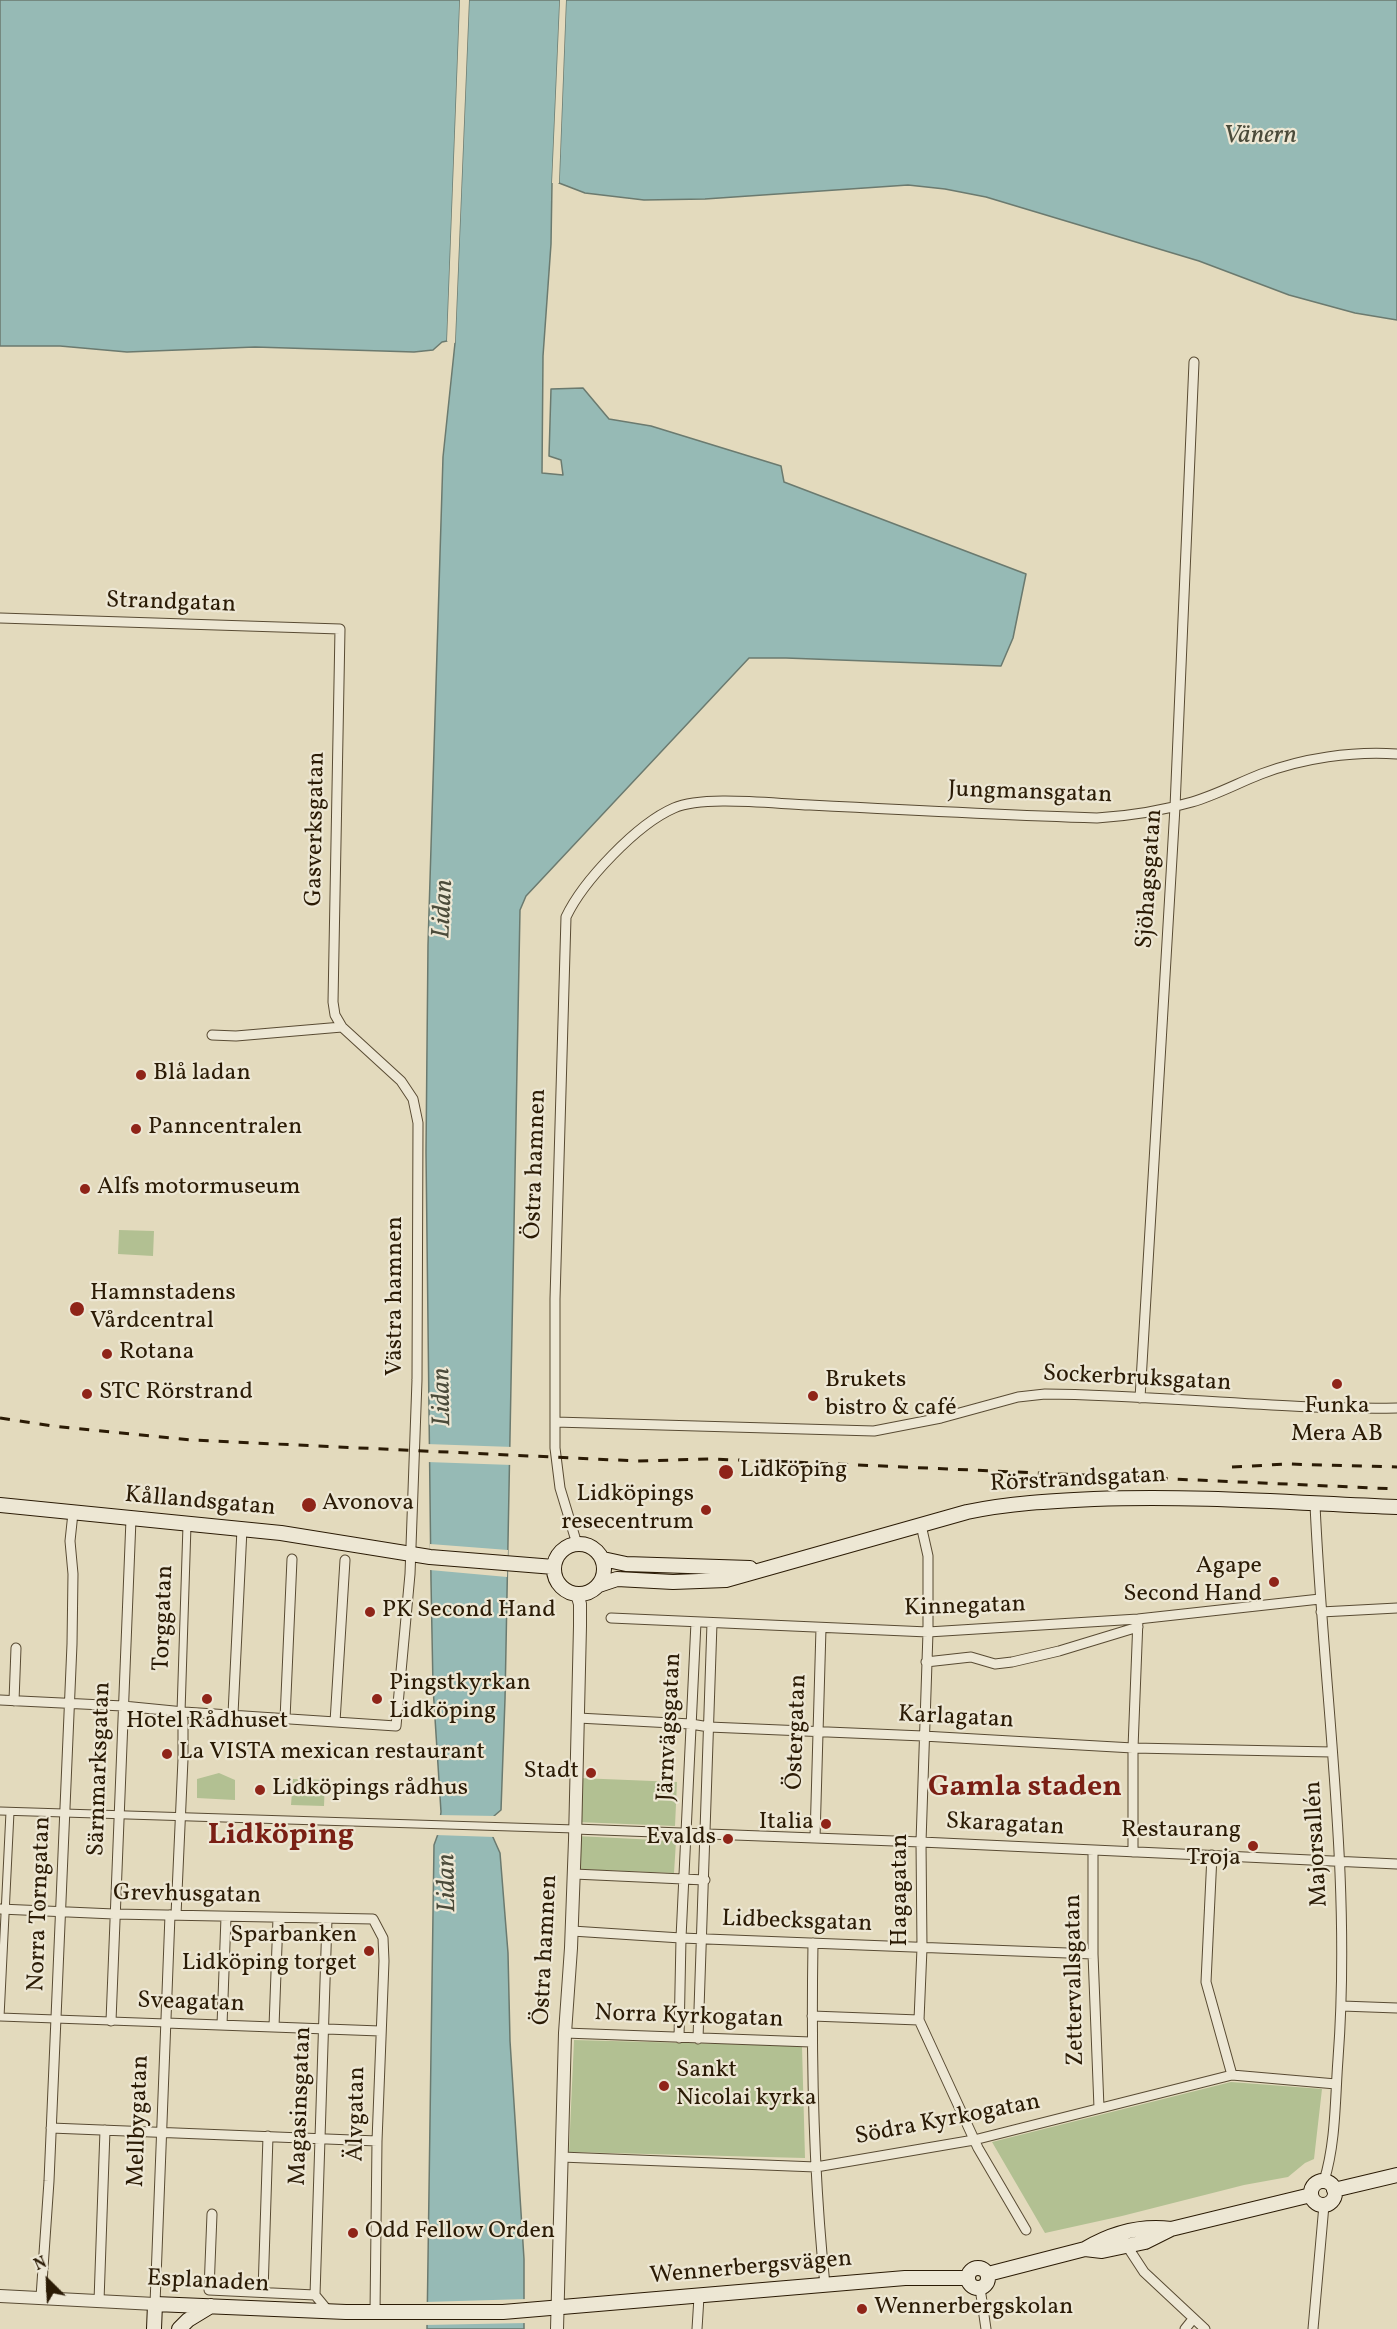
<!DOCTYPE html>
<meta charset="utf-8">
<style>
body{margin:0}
#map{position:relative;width:1397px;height:2329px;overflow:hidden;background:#e3dabd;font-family:Vollkorn,serif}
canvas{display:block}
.north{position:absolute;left:18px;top:2251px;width:60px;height:60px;-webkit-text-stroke:4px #ede7d4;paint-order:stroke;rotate:336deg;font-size:16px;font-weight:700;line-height:24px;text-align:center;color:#2b1b05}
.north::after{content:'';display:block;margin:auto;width:21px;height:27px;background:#2b1b05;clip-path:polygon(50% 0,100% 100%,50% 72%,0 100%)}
</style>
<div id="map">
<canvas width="1397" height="2329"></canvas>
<div class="north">N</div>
</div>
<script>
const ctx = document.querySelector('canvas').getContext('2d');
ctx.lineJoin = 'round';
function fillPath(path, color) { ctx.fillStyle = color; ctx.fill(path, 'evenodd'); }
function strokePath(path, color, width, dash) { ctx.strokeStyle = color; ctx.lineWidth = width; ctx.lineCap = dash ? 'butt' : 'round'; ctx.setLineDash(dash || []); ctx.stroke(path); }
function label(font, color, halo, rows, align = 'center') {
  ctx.font = font + ' Vollkorn,serif'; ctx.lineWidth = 4.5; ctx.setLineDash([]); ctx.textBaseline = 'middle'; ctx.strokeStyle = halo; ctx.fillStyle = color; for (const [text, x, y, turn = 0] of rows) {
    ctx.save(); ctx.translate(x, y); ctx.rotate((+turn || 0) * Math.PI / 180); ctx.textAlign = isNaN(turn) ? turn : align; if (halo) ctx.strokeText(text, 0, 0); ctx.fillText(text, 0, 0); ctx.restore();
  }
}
fillPath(new Path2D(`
 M119,1230L154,1231L153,1256L118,1254Z
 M219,1773L235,1780V1800L197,1798V1779Z
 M579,1778L677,1782L675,1826L577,1822Z
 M293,1779L325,1780L324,1806L291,1805Z
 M577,1836L676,1841L674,1873L575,1869Z
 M574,2040L802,2046L805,2158L569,2152Z
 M1231,2082L1322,2089L1314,2159L1305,2163L1288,2177L1244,2185L1122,2216L1045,2233L992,2142Z`), '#b2c092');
const water = new Path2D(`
 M0,0H460L447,341L442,342L433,350L414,352L255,347L127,352L60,346H0Z
 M469,0H560L552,183L551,244L543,356L542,473L563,475L561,460L549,456L551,389L583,388L609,419L651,426L781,466L784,482L1026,574L1013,638L1001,666L786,658H749L526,896L520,910L505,1699L501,1810L494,1816L492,1835L500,1853L508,1953L510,2041L524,2259V2329H427L434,1845L438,1834L441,1812L433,1687L431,1581L426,1152L428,945L443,457L455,343Z
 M566,0H1397V320L1355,313L1289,295L1199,261L986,197L945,189L908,185L705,199L644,200L585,193L559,183Z`);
fillPath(water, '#96bab5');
strokePath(water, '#6b7a6f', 1.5);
fillPath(new Path2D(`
 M460,0H463L450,342L447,341Z
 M466,0H469L455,343L452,342Z
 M560,0H566L559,183H556L558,128L555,183H552Z
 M426,1444L513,1447L512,1465L427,1462Z
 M430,1544L508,1550L507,1577L430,1570Z
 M438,1815L496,1816L495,1837L435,1835Z
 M527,2299V2323L424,2325L425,2302Z`), '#e3dabd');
const pedestrian = new Path2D(`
 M181,1712L187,1525
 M0,1811L575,1829
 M0,2017L10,1812
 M0,2017L166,2023`);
const minor = new Path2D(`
 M0,618L340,629L333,1002L335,1015L342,1027
 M1140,1398L1175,807L1194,362
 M555,1422L874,1431L941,1418L1018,1397L1045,1394C1163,1395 1279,1410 1397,1408
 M1315,1504C1323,1689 1352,1874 1338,2059C1335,2099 1336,2142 1324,2181
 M921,1525L928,1556V1632L921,1842L922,1948L919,2020L978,2148L1026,2230
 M577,1544L560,1488L555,1448V1299L566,917C583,881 637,824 674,808C704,795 775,804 810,805C905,810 1001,815 1097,818C1129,816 1161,811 1192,802C1216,795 1238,783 1261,774C1303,758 1352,751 1397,754
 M1321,1612L1397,1608
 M611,1618L928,1632L1138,1619L1320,1599
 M926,1662L971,1657L995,1664L1012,1662L1059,1651L1138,1627
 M0,1700L123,1706L184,1712L396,1726L410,1574L417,1380L418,1123L413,1099L401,1081L342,1027L236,1036L212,1035
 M14,1701L16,1648
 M233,1714L242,1529
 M578,1718L691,1724L709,1727L923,1736L1133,1748L1332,1752
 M285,1719L292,1559
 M335,1722L345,1560
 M575,1829L921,1842L1397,1864
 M815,1838L821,1628
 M1093,1850V1954L1099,2108
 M1133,1852V1748L1138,1619
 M1212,1855L1206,1982L1232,2075
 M574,1874L705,1880
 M0,1909L114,1914L373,1919L383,1938L384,1961L377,2141L375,2313
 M176,1915L183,1759V1721L181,1712
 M572,1931L681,1938L1093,1954
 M813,1943C811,2057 813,2171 825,2285
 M1342,2006L1397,2008
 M812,2016L919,2020
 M111,2021L131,1519
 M166,2023L380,2031
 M222,2025L226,1917
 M274,2027L278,1918
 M565,2033L811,2042
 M679,2038L681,1938L696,1622
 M698,2039L712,1623
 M51,2128L377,2141
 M561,2157L816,2167L974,2140L1232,2075L1336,2084
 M212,2214L209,2290L315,2295L329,2312
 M1127,2246L1144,2272L1205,2329
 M980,2288L986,2329
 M263,2292L268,2136
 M315,2295L327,1919
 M41,2297L49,2181L72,1644L73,1574L70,1541L73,1513
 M99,2301L105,2130
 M155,2304L170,1915
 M697,2329L699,2297
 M1185,2329L1193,2319
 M1313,2329L1324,2205`);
const tertiary = new Path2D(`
 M0,2296L155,2304
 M557,2329L565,2033L571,1948L575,1840L580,1626V1604L577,1594`);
const secondary = new Path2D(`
 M0,1505L281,1533L430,1557L554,1567
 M554 1569a25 25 0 1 1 50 0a25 25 0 1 1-50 0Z
 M603,1559L626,1564L750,1568
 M599,1585L617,1579L673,1582L726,1580L967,1512C1010,1503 1051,1501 1094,1499C1195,1495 1296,1503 1397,1507
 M1311 2193a12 12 0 1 1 24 0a12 12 0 1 1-24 0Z
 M1334,2190L1397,2175
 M1085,2249L1102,2251L1145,2242L1171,2229L1311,2195
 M968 2278a10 10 0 1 1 20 0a10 10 0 1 1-20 0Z
 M988,2274L1085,2249C1112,2233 1139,2225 1171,2229
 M154,2329L155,2304L346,2312H503L905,2278H968
 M179,2329L188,2320L211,2306`);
strokePath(pedestrian, '#594b33', 9);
strokePath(minor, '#594b33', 11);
strokePath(tertiary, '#594b33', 14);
strokePath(secondary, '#2b1b05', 16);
strokePath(pedestrian, '#ede7d4', 7);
strokePath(minor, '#ede7d4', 9);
strokePath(tertiary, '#ede7d4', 12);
strokePath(secondary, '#ede7d4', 14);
strokePath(new Path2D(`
 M0,1418L52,1426L191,1440L637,1461L709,1459L769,1461L1397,1489
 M1232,1467L1288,1464L1397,1467`), '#2b1b05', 3, [10, 10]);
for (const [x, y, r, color] of [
 [141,1075,6,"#8f2418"],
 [136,1129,6,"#8f2418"],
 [85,1189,6,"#8f2418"],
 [77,1309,8,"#8f2418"],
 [107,1354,6,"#8f2418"],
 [1337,1384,6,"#8f2418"],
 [87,1394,6,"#8f2418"],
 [813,1396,6,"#8f2418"],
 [726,1472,8,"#8f2418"],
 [309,1505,8,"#8f2418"],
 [706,1510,6,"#8f2418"],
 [1274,1582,6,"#8f2418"],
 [370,1612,6,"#8f2418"],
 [207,1699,6,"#8f2418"],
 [377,1699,6,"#8f2418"],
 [167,1754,6,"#8f2418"],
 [591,1773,6,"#8f2418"],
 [260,1790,6,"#8f2418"],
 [826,1824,6,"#8f2418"],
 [728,1839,6,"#8f2418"],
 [1253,1846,6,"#8f2418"],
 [369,1951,6,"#8f2418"],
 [664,2086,6,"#8f2418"],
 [353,2233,6,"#8f2418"],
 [862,2309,6,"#8f2418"]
]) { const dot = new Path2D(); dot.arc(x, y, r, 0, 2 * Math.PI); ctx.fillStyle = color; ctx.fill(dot); strokePath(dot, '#ede7d4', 2); }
label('24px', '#2b1b05', '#ede7d4', [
 ["Strandgatan",171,604,2],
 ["Jungmansgatan",1030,794,2],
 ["Gasverksgatan",317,829,-89],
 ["Sjöhagsgatan",1151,879,-86],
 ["Östra hamnen",537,1164,-88],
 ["Västra hamnen",397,1296,-90],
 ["Sockerbruksgatan",1137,1380,3],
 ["Rörstrandsgatan",1078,1481,-3],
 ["Kållandsgatan",200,1503,5],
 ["Kinnegatan",965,1608,-2],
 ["Torggatan",165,1618,-88],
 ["Karlagatan",956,1719,3],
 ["Järnvägsgatan",671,1727,-87],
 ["Östergatan",798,1732,-88],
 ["Särnmarksgatan",101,1769,-88],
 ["Skaragatan",1005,1826,3],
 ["Majorsallén",1318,1844,-93],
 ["Hagagatan",902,1890,-90],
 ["Grevhusgatan",187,1896,1],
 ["Norra Torngatan",41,1904,-88],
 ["Lidbecksgatan",797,1923,2],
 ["Östra hamnen",547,1950,-87],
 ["Zettervallsgatan",1076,1980,-91],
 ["Sveagatan",191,2004,2],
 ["Norra Kyrkogatan",689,2018,2],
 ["Magasinsgatan",302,2106,-88],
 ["Älvgatan",358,2114,-89],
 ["Mellbygatan",140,2121,-88],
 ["Södra Kyrkogatan",948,2121,-11],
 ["Wennerbergsvägen",751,2269,-5],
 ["Esplanaden",208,2283,3]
]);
label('24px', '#2b1b05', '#ede7d4', [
 ["Blå ladan",153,1075],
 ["Panncentralen",148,1129],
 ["Alfs motormuseum",97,1189],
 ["Hamnstadens",90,1295],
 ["Vårdcentral",90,1323],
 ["Rotana",119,1354],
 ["Brukets",825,1382],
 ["bistro & café",825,1410],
 ["STC Rörstrand",99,1394],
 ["Funka",1337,1408,"center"],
 ["Mera AB",1337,1436,"center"],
 ["Lidköping",740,1472],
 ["Lidköpings",694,1496,"right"],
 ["resecentrum",694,1524,"right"],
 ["Avonova",322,1505],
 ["Agape",1262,1568,"right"],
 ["Second Hand",1262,1596,"right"],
 ["PK Second Hand",382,1612],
 ["Pingstkyrkan",389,1685],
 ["Lidköping",389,1713],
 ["Hotel Rådhuset",207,1723,"center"],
 ["La VISTA mexican restaurant",179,1754],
 ["Stadt",579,1773,"right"],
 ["Lidköpings rådhus",272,1790],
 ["Italia",814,1824,"right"],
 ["Restaurang",1241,1832,"right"],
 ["Troja",1241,1860,"right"],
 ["Evalds",716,1839,"right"],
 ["Sparbanken",357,1937,"right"],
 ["Lidköping torget",357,1965,"right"],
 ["Sankt",676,2072],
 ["Nicolai kyrka",676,2100],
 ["Odd Fellow Orden",365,2233],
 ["Wennerbergskolan",874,2309]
], 'left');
label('italic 26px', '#4b4b3a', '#ede7d4', [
 ["Vänern",1260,137],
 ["Lidan",445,909,-87],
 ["Lidan",444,1397,-91],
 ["Lidan",449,1883,-91]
]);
label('bold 30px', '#7a1f14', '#ede7d4', [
 ["Gamla staden",1025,1789],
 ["Lidköping",281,1837]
]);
</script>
